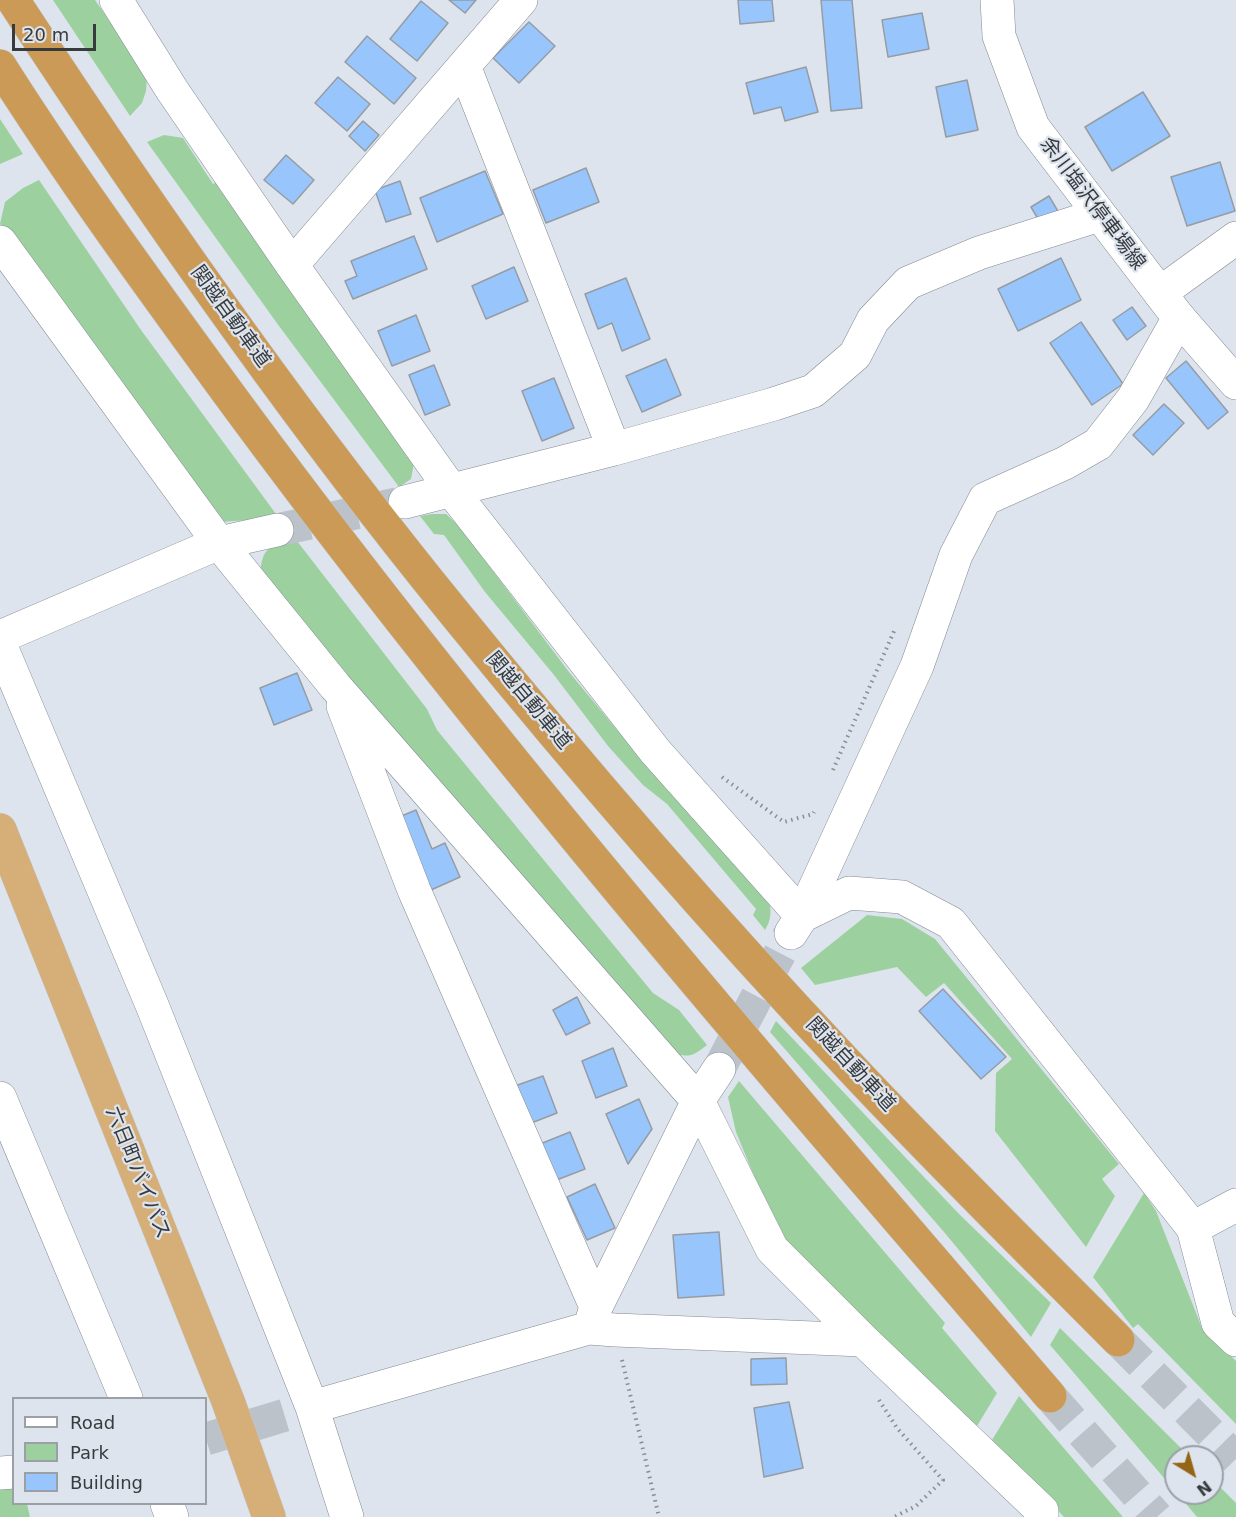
<!DOCTYPE html>
<meta charset="utf-8">
<style>
body{margin:0}
#map{position:relative;width:1236px;height:1517px;overflow:hidden;background:#dde4ed;font-family:"DejaVu Sans",sans-serif}
canvas{display:block}
.legend{position:absolute;left:12px;top:1397px;width:195px;height:108px;box-sizing:border-box;background:#dde4ed;border:2px solid #9ba0a7;margin:0;padding:8px 10px;list-style:none;font-size:18px;color:#383b3e}
.legend li{display:flex;align-items:center;gap:12px;height:30px}
.legend b{width:30px;border:2px solid #9ba0a7}
.north{position:absolute;left:1164px;top:1445px;width:60px;height:60px;box-sizing:border-box;background:#dde4ed;border:2px solid #9ba0a7;border-radius:50%;rotate:143deg;font-size:16px;font-weight:700;line-height:24px;text-align:center;color:#383b3e}
.north::after{content:'';display:block;margin:auto;width:21px;height:27px;background:#946514;clip-path:polygon(50% 0,100% 100%,50% 72%,0 100%)}
.scale{position:absolute;left:12px;top:24px;width:84px;height:27px;box-sizing:border-box;border:3px solid #383b3e;border-top:0;padding-left:8px;font-size:18px;line-height:21px;white-space:nowrap;color:#383b3e;-webkit-text-stroke:4px #dde4ed;paint-order:stroke}
</style>
<div id="map">
<canvas width="1236" height="1517"></canvas>
<ul class="legend">
<li><b style="height:8px;background:#fff"></b>Road</li>
<li><b style="height:16px;background:#9cd19f"></b>Park</li>
<li><b style="height:16px;background:#98c6fc"></b>Building</li>
</ul>
<div class="north">N</div>
<div class="scale">20 m</div>
</div>
<script>
const ctx = document.querySelector('canvas').getContext('2d');
ctx.lineJoin = 'round';
function fillPath(path, color) { ctx.fillStyle = color; ctx.fill(path, 'evenodd'); }
function strokePath(path, color, width, dash) { ctx.strokeStyle = color; ctx.lineWidth = width; ctx.lineCap = dash ? 'butt' : 'round'; ctx.setLineDash(dash || []); ctx.stroke(path); }
function label(font, color, halo, rows, align = 'center') {
  ctx.font = font + ' "DejaVu Sans","Noto Sans JP",sans-serif'; ctx.lineWidth = 4.5; ctx.setLineDash([]); ctx.textBaseline = 'middle'; ctx.strokeStyle = halo; ctx.fillStyle = color; for (const [text, x, y, turn = 0] of rows) {
    ctx.save(); ctx.translate(x, y); ctx.rotate((+turn || 0) * Math.PI / 180); ctx.textAlign = isNaN(turn) ? turn : align; if (halo) ctx.strokeText(text, 0, 0); ctx.fillText(text, 0, 0); ctx.restore();
  }
}
fillPath(new Path2D(`
 M53,0H95L147,76L146,91L142,103L130,116Z
 M0,119L23,154L0,164Z
 M164,135L183,138L213,184L217,182L414,463L411,479L399,487L279,326L147,142Z
 M39,180L141,330L276,514L249,520L221,522L93,361L0,224L5,202L23,188Z
 M432,514H446L459,526L569,672L642,760L769,898C771,911 772,919 765,930L753,915L756,909L667,804L643,785L608,746L554,675L485,592L444,535L434,534L420,516Z
 M297,541L427,709L437,730L653,993L679,1010L707,1045C692,1057 689,1058 669,1052L260,575C262,546 270,545 297,541Z
 M867,915L902,919L935,939L1119,1164L1102,1179L1115,1196L1086,1247L995,1131L996,1073L1012,1059L944,983L926,997L897,967L815,985L801,968Z
 M776,1021L960,1215L1051,1303L1031,1337L944,1232L770,1032Z
 M739,1081L945,1323L942,1328L997,1393L977,1426L841,1302L782,1244L736,1132L728,1097Z
 M1144,1193L1156,1211L1202,1328L1236,1361V1424L1138,1324L1133,1328L1093,1277Z
 M1060,1328L1190,1457H1176V1492L1050,1345Z
 M1019,1396L1123,1517H1064L992,1440Z
 M1212,1479L1236,1503V1517H1197L1177,1493H1212Z
 M13,1486L14,1504H27L30,1517H0V1488Z`), '#9cd19f');
const building = new Path2D(`
 M449,0H476L465,13Z
 M738,0H772L774,21L740,24Z
 M821,0H852L862,108L831,111Z
 M421,1L448,23L417,61L390,39Z
 M922,13L929,49L888,57L882,20Z
 M529,22L555,46L519,83L493,58Z
 M367,36L416,78L394,104L345,62Z
 M806,67L818,112L785,121L781,107L754,114L746,83Z
 M338,77L370,104L347,131L315,103Z
 M967,80L978,130L946,137L936,87Z
 M1143,92L1170,136L1112,171L1085,127Z
 M363,121L379,135L365,151L349,136Z
 M286,155L314,180L293,204L264,180Z
 M1220,162L1235,211L1187,226L1171,177Z
 M586,168L599,202L546,223L533,190Z
 M485,171L503,214L437,242L420,198Z
 M400,181L411,214L386,222L375,190Z
 M1049,196L1059,213L1041,224L1031,207Z
 M414,236L427,269L353,299L345,281L357,276L351,261Z
 M1061,258L1081,300L1018,331L998,289Z
 M514,267L528,301L486,319L472,286Z
 M626,278L650,339L622,351L612,323L598,329L585,294Z
 M1132,307L1146,326L1127,340L1113,320Z
 M416,315L430,351L392,366L378,331Z
 M1081,322L1123,384L1092,405L1050,343Z
 M666,359L681,395L642,412L626,376Z
 M1186,361L1228,412L1208,429L1166,378Z
 M434,365L450,405L425,415L409,375Z
 M554,378L574,428L542,441L522,391Z
 M1164,404L1184,423L1153,455L1133,435Z
 M297,673L312,710L274,725L260,688Z
 M416,810L432,849L445,843L460,877L431,890L399,817Z
 M943,989L1006,1057L981,1079L919,1011Z
 M577,997L590,1023L566,1035L553,1010Z
 M613,1048L627,1086L596,1098L582,1061Z
 M543,1076L557,1113L526,1125L512,1087Z
 M639,1099L652,1129L628,1164L606,1114Z
 M570,1132L585,1169L554,1181L540,1144Z
 M595,1184L615,1228L587,1240L567,1197Z
 M719,1232L724,1295L678,1298L673,1235Z
 M786,1358L787,1384L751,1385V1359Z
 M789,1402L803,1468L764,1477L754,1408Z`);
fillPath(building, '#98c6fc');
strokePath(building, '#959ca4', 1.5);
strokePath(new Path2D(`
 M277,530L397,504
 M719,1069L790,934
 M206,1439L312,1407`), '#bcc2ca', 33, [33, 16]);
strokePath(new Path2D(`
 M1118,1340L1236,1459
 M1050,1396L1157,1517`), '#bcc2ca', 33, [33, 16]);
const minor = new Path2D(`
 M116,0L172,90L292,265L452,491L655,751L802,916
 M464,66L614,449
 M0,242L219,543L335,686L698,1101L772,1249L863,1340L1042,1511V1517
 M292,265L521,0
 M1160,293L1236,238
 M405,502L614,449L774,404L813,391L855,355L873,320L908,283L979,253L1099,215
 M0,637L219,543L277,530
 M0,644L152,1005L312,1407L347,1517
 M343,706L414,890L596,1307
 M802,916L849,893L902,897L951,923L1193,1228L1218,1323L1236,1340
 M791,933L802,916L917,666L956,555L985,499L1065,463L1098,444L1133,399L1179,318
 M0,1098L126,1398
 M1193,1228L1236,1205
 M592,1320L596,1307L698,1101L719,1069
 M312,1407L589,1328L615,1330L863,1340
 M0,1473L14,1472
 M167,1504L172,1517`);
const secondary = new Path2D(`
 M997,0L999,36L1033,127L1179,318L1236,383`);
const trunk = new Path2D(`
 M0,830L228,1401L269,1517`);
const motorway = new Path2D(`
 M13,0C150,210 294,416 452,610C577,764 707,915 843,1059C932,1155 1026,1247 1118,1340
 M0,66C64,167 134,264 204,360C466,721 759,1058 1050,1396`);
strokePath(minor, '#848a92', 34);
strokePath(secondary, '#848a92', 34);
strokePath(trunk, '#c3c4c5', 34);
strokePath(motorway, '#c3c4c5', 34);
strokePath(new Path2D(`
 M833,770L895,629
 M722,777L784,822L813,814L814,812
 M622,1360L659,1517
 M879,1400L897,1428L943,1480L916,1506L894,1517`), '#888d93', 4, [1.5, 4.5]);
strokePath(minor, '#fff', 33);
strokePath(secondary, '#fff', 33);
strokePath(trunk, '#d6ae78', 33);
strokePath(motorway, '#cb9a56', 33);
label('20px', '#383b3e', '#dde4ed', [
 ["余川塩沢停車場線",1092,204,53],
 ["関越自動車道",230,317,54],
 ["関越自動車道",528,701,50],
 ["関越自動車道",850,1065,47],
 ["六日町バイパス",137,1173,68]
]);
</script>
